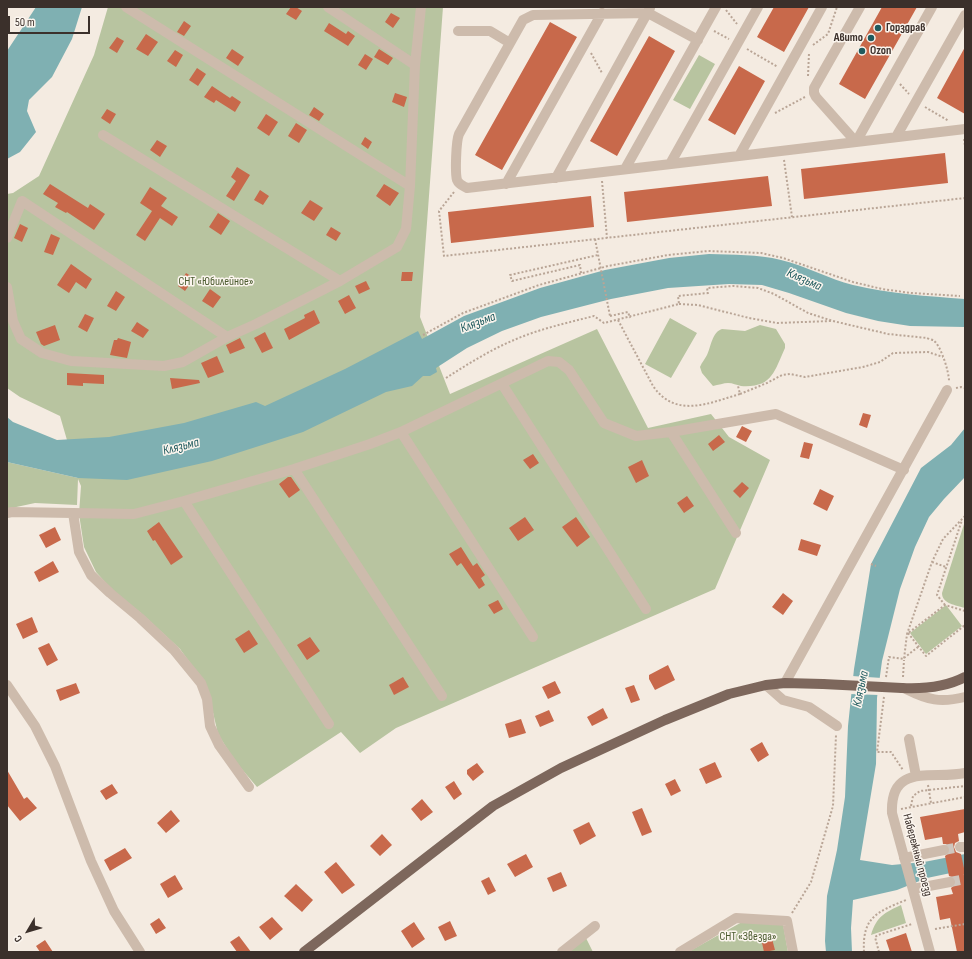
<!DOCTYPE html>
<meta charset="utf-8">
<style>
body{margin:0}
#map{position:relative;width:972px;height:959px;overflow:hidden;background:#f4ebe1;font-family:"Sofia Sans Condensed",sans-serif}
canvas{display:block}
.frame{position:absolute;inset:0;border:8px solid #3b302b;pointer-events:none}
.north{position:absolute;left:8px;top:911px;width:40px;height:40px;-webkit-text-stroke:3px #fbf5ee;paint-order:stroke;rotate:232deg;font-size:11px;font-weight:700;line-height:16px;text-align:center;color:#3b302b}
.north::after{content:'';display:block;margin:auto;width:14px;height:18px;background:#3b302b;clip-path:polygon(50% 0,100% 100%,50% 72%,0 100%)}
.scale{position:absolute;left:8px;top:16px;width:82px;height:18px;box-sizing:border-box;border:2px solid #3b302b;border-top:0;padding-left:5px;font-size:12px;line-height:14px;white-space:nowrap;color:#3b302b;-webkit-text-stroke:3px #fbf5ee;paint-order:stroke}
</style>
<div id="map">
<canvas width="972" height="959"></canvas>
<div class="frame"></div>
<div class="north">С</div>
<div class="scale">50 m</div>
</div>
<script>
const ctx = document.querySelector('canvas').getContext('2d');
ctx.lineJoin = 'round';
function fillPath(path, color) { ctx.fillStyle = color; ctx.fill(path, 'evenodd'); }
function strokePath(path, color, width, dash) { ctx.strokeStyle = color; ctx.lineWidth = width; ctx.lineCap = dash ? 'butt' : 'round'; ctx.setLineDash(dash || []); ctx.stroke(path); }
function label(font, color, halo, rows, align = 'center') {
  ctx.font = font + ' "Sofia Sans Condensed",sans-serif'; ctx.lineWidth = 3; ctx.setLineDash([]); ctx.textBaseline = 'middle'; ctx.strokeStyle = halo; ctx.fillStyle = color; for (const [text, x, y, turn = 0] of rows) {
    ctx.save(); ctx.translate(x, y); ctx.rotate((+turn || 0) * Math.PI / 180); ctx.textAlign = isNaN(turn) ? turn : align; if (halo) ctx.strokeText(text, 0, 0); ctx.fillText(text, 0, 0); ctx.restore();
  }
}
fillPath(new Path2D(`
 M108,7H443L420,317L450,394L597,329L648,428L711,414L729,437L770,460L715,589L396,728L360,753L341,732L257,787L234,760L218,734L207,687L180,649L142,614L113,591L96,572L84,547L79,514L81,486L78,479L77,505L35,503L7,509V462L78,478L60,416L20,397L7,388V194L13,193L39,176L94,55Z
 M699,55L715,64L690,109L673,100Z
 M670,318L697,333L671,378L645,364Z
 M760,325L776,329L785,344V348C774,372 772,388 741,386C736,385 733,383 728,383C724,383 718,385 713,386L702,373L700,367C702,362 705,359 707,355C711,347 712,332 722,329L745,331Z
 M965,521V608C956,605 942,604 942,593Z
 M946,605L962,626L926,654L910,633Z
 M901,905L906,923L871,935C877,916 884,913 901,905Z
 M742,922L783,924L788,952H688Z
 M586,938L593,952H568Z`), '#b8c4a0');
fillPath(new Path2D(`
 M36,7H82L72,39L52,77L29,100L27,111L36,132L20,152L7,159V51Z
 M709,254C733,255 758,254 781,260C806,266 829,279 853,285C890,294 927,296 965,299V327L910,326L878,321L846,313L789,293L762,285L729,284L668,288L611,299L541,317L502,331L467,348L436,368L437,372L430,376H423L412,386L386,392L303,432L212,461L127,480L78,478L7,462V417L13,422L57,440L109,437L184,423L256,402L265,406L345,369L418,331L422,339L464,316L540,288L605,270L669,258Z
 M965,428V477L944,499L929,517L915,547L900,589L882,661L877,698L876,764L860,860L892,865L924,862L965,854V870L927,878L897,890L853,900L851,928L852,952H826L825,941L827,896L837,850L845,797L848,726L854,669L871,564L921,468L951,445Z`), '#7fb0b2');
fillPath(new Path2D(`
 M852,676L882,678L879,695L850,694Z`), '#f4ebe1');
fillPath(new Path2D(`
 M291,7H296L302,11L296,20L286,14Z
 M774,7H809L784,52L757,37Z
 M882,7H917L865,99L839,84Z
 M391,13L400,18L393,28L385,22Z
 M184,21L191,26L184,36L177,32Z
 M550,22L577,37L502,170L475,155Z
 M329,23L346,34L348,31L355,36L348,46L324,31Z
 M146,34L158,42L148,56L136,49Z
 M649,36L675,51L617,156L590,141Z
 M117,37L124,41L117,53L109,48Z
 M965,47V114L937,98Z
 M232,49L244,57L238,66L226,58Z
 M379,49L393,58L388,65L374,57Z
 M175,50L183,55L176,67L167,61Z
 M365,54L373,59L366,70L358,65Z
 M739,66L765,81L735,135L708,120Z
 M197,68L206,74L198,86L189,80Z
 M212,86L230,98L232,96L241,102L235,112L216,100L214,103L204,97Z
 M395,93L407,97L404,107L392,102Z
 M314,107L324,114L319,121L309,115Z
 M107,109L116,114L110,124L101,118Z
 M266,114L278,122L269,136L257,128Z
 M296,123L307,130L299,143L288,136Z
 M365,137L372,142L368,149L361,144Z
 M157,140L167,146L160,157L150,150Z
 M945,153L948,183L804,199L801,169Z
 M237,167L250,175L234,201L226,196L236,181L231,177Z
 M768,176L772,206L627,222L624,192Z
 M50,184L88,208L90,204L105,214L94,230L67,212L66,213L55,207L58,203L43,194Z
 M384,184L399,193L390,206L376,196Z
 M150,187L167,198L161,206L178,217L172,226L160,218L145,241L136,235L152,211L140,203Z
 M260,190L269,196L263,205L254,200Z
 M591,196L594,227L451,243L448,212Z
 M310,200L323,208L314,221L301,213Z
 M218,213L230,221L221,235L209,227Z
 M20,224L28,228L22,242L14,238Z
 M331,227L341,233L336,241L326,235Z
 M51,234L60,238L53,255L44,252Z
 M71,264L92,279L86,289L76,282L69,293L57,285Z
 M402,272H413L412,281H401Z
 M186,273L194,278L185,291L178,286Z
 M366,281L370,289L359,294L355,286Z
 M210,289L221,297L213,308L202,301Z
 M116,291L125,297L116,311L107,306Z
 M349,295L356,308L345,314L338,301Z
 M314,310L320,323L289,340L284,329L305,318L304,315Z
 M85,314L94,318L87,332L78,327Z
 M137,322L149,330L143,338L131,331Z
 M55,325L60,340L44,346L41,344L36,332Z
 M265,332L273,348L262,353L254,338Z
 M118,338L131,342L127,358L110,355L114,340H117Z
 M240,338L245,348L230,354L226,345Z
 M217,356L224,372L208,378L201,363Z
 M67,373L104,375V384L83,383V386L67,385Z
 M170,378L199,380L200,383L172,389Z
 M863,413L871,415L867,428L859,425Z
 M742,426L752,431L746,442L736,437Z
 M719,435L725,442L713,451L708,444Z
 M804,442L813,444L809,459L800,457Z
 M533,454L539,463L530,469L523,460Z
 M642,460L649,476L636,483L628,467Z
 M288,477H291L300,490L289,498L279,484Z
 M742,482L749,488L740,498L733,491Z
 M820,489L834,496L827,511L813,504Z
 M687,496L694,506L684,513L677,503Z
 M525,517L534,530L518,541L509,528Z
 M576,517L590,537L577,547L562,527Z
 M159,522L183,557L171,565L155,540L153,541L147,531Z
 M55,527L61,540L46,548L39,535Z
 M801,539L821,545L817,556L798,550Z
 M461,547L473,566L477,563L485,575L481,578L485,585L479,589L461,563L457,566L449,554Z
 M53,561L59,572L39,582L34,572Z
 M783,593L793,601L783,615L772,607Z
 M498,600L503,609L494,614L488,605Z
 M32,617L38,632L23,639L16,624Z
 M249,630L258,644L244,653L235,639Z
 M310,637L320,651L307,660L297,645Z
 M49,643L58,660L47,666L38,648Z
 M668,665L675,680L655,690L649,679V675Z
 M403,677L409,687L394,695L389,685Z
 M555,681L561,693L548,699L542,687Z
 M76,683L80,693L60,701L56,690Z
 M634,685L640,700L631,703L625,688Z
 M603,708L608,718L592,726L587,717Z
 M549,710L554,721L540,727L535,716Z
 M521,719L526,733L509,738L505,724Z
 M762,742L769,755L758,762L750,749Z
 M715,762L722,777L706,784L699,769Z
 M477,763L484,772L473,781L467,774V770Z
 M7,770L24,799L27,797L37,808L20,821L7,805Z
 M675,779L681,791L671,796L665,784Z
 M454,781L462,794L454,800L445,787Z
 M112,784L118,793L106,800L100,791Z
 M422,799L433,812L421,821L411,809Z
 M642,808L652,832L642,836L632,812Z
 M965,809V832L958,834L959,841L955,843L954,847L956,852L961,854L965,873V952H957L950,918L940,920L936,897L953,894L951,888L956,884L955,878L949,876L945,856L950,852V848L946,844H943L942,837L925,840L920,817Z
 M171,810L180,821L166,833L157,823Z
 M589,822L596,836L580,845L573,830Z
 M382,834L392,845L380,856L370,846Z
 M125,848L132,858L110,871L104,860Z
 M526,854L533,867L515,877L507,864Z
 M336,862L355,885L342,894L324,872Z
 M561,872L567,886L553,892L547,878Z
 M175,875L183,889L168,898L160,884Z
 M489,877L496,891L488,895L481,881Z
 M296,884L313,900L302,912L284,896Z
 M272,917L283,929L270,940L259,927Z
 M159,918L166,928L156,934L150,924Z
 M450,921L457,936L445,941L438,927Z
 M414,922L425,939L412,948L401,931Z
 M906,933L912,952H890L886,940Z
 M771,935L775,950L764,952L761,938Z
 M239,936L251,952H237L230,942Z
 M45,940L53,952H40L36,946Z`), '#c8694b');
strokePath(new Path2D(`
 M944,850L960,847
 M950,882L965,879`), '#cfc6bd', 10, [10, 5]);
strokePath(new Path2D(`
 M726,10L737,24
 M714,31L729,39
 M813,45L828,34L837,7
 M747,49L778,67
 M591,53L602,73
 M808,76L809,53
 M900,84L909,94
 M925,107L949,121
 M775,113L805,97
 M964,139L965,146
 M784,160L792,217
 M602,181L607,238
 M454,192L439,211L444,256L965,198
 M581,273L580,265L512,281L510,275L598,255
 M679,304L698,305L749,318L777,323L831,321
 M610,316L628,312L630,318
 M618,320L653,386C676,419 709,403 740,394L738,386
 M423,335L463,313L539,285L608,266L668,255L708,251L761,253L783,258L853,282L882,289L911,293L960,296
 M446,378C468,364 490,350 514,340C539,329 567,323 594,316L604,323L679,304L678,296L708,293L707,288L733,286L758,288L774,294L808,313L833,321L888,334L927,338C927,338 932,340 933,340C941,345 949,372 949,381
 M956,388L961,387L965,388
 M740,394L767,383L782,375L790,374L805,377L863,367L880,362L893,353L928,352L943,357
 M965,516L943,539L932,562L907,634L945,605L965,611
 M932,562L946,567
 M871,564L876,566
 M945,605L937,595L962,520
 M908,633L926,656L965,625
 M904,658L918,647
 M886,677L889,657L904,659L907,634
 M903,677L904,660
 M884,697L877,752H891L903,770
 M928,785L931,803
 M911,806L913,796L920,791L965,786
 M901,809L965,797
 M792,913L811,882L833,806L836,735
 M935,929L965,924
 M864,952C862,917 877,912 906,900
 M879,952L875,937L878,935L912,924`), '#b9a596', 2, [2, 2]);
strokePath(new Path2D(`
 M126,7L410,186
 M328,7L415,65
 M860,7L814,88V93L816,97L856,142L932,7
 M458,31H490L510,43
 M698,40L648,13L533,15L523,20L459,134C456,141 455,173 457,180C459,185 463,186 467,188L739,156L822,7
 M103,135L340,281
 M896,137L965,15
 M739,156L965,129
 M670,164L758,7
 M625,169L716,7
 M556,178L650,8
 M506,184L602,13
 M7,238L22,201L227,337
 M7,287L13,321L21,339L42,353L71,361L164,366L183,362L227,337L256,324L340,281L397,247L406,229L410,186L415,65L421,7
 M502,384L646,609
 M401,432L533,637
 M671,432L736,533
 M294,469L442,696
 M184,501L329,724
 M7,513L12,512L134,514L184,501L294,469L370,444L401,432L548,361L559,362L569,370L604,423L636,436L671,432L776,414L904,470
 M73,513L79,552L91,575L110,593L140,618L174,650L201,683L207,699L210,726L219,745L249,787
 M785,683L947,390
 M7,685L35,726L55,766L91,861L114,911L140,952
 M766,685L783,700L809,707L837,726
 M906,689C928,700 940,703 965,697
 M909,739L916,776
 M960,847H965
 M904,858L944,850
 M913,889L950,882
 M562,952L595,926
 M680,952L736,918L787,921L793,952
 M930,952L892,813C890,762 933,780 965,773`), '#cdbbac', 10);
strokePath(new Path2D(`
 M902,688C923,689 946,687 965,677
 M304,952L493,806L561,768L665,720L729,694L766,685L785,683L823,684`), '#7d675c', 10);
strokePath(new Path2D(`
 M595,239L610,316`), '#b9a596', 2, [2, 2]);
strokePath(new Path2D(`
 M823,684L902,688`), '#7d675c', 10);
for (const [x, y, r, color] of [
 [878,28,4,"#1f5a5e"],
 [871,38,4,"#1f5a5e"],
 [862,51,4,"#1f5a5e"]
]) { const dot = new Path2D(); dot.arc(x, y, r, 0, 2 * Math.PI); ctx.fillStyle = color; ctx.fill(dot); strokePath(dot, '#fbf5ee', 1.5); }
label('bold 12px', '#3b302b', '#fbf5ee', [
 ["Горздрав",886,28],
 ["Авито",863,38,"right"],
 ["Ozon",870,51]
], 'left');
label('12px', '#4a5a2e', '#fbf5ee', [
 ["СНТ «Юбилейное»",216,282],
 ["СНТ «Звезда»",748,937]
]);
label('12px', '#3b302b', '#fbf5ee', [
 ["Набережный проезд",917,855,75]
]);
label('italic 13px', '#1f5a5e', '#fbf5ee', [
 ["Клязьма",804,280,24],
 ["Клязьма",478,323,-21],
 ["Клязьма",181,447,-14],
 ["Клязьма",861,689,-78]
]);
</script>
